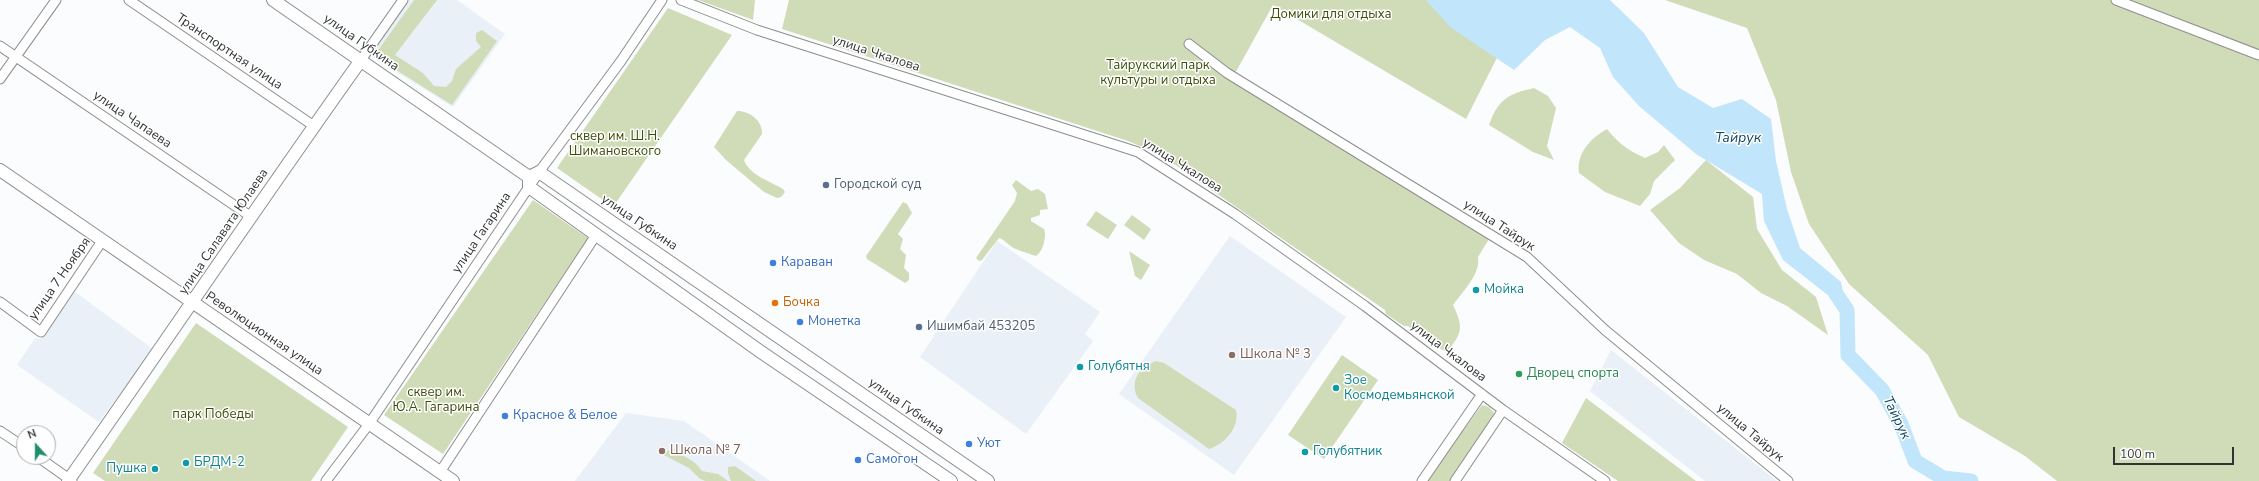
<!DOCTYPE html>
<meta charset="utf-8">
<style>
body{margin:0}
#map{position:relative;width:2259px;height:481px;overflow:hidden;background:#fafcfd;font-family:"Nunito Sans",sans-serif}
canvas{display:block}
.north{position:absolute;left:16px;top:425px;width:40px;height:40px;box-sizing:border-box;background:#fff;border:1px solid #adadae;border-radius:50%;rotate:339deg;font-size:11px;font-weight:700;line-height:16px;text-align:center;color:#333334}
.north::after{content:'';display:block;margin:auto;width:14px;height:18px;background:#218d6c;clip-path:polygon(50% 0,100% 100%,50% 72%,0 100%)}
.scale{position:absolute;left:2113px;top:447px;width:121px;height:18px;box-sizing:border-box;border:2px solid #333334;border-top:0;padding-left:5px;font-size:12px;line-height:14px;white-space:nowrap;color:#333334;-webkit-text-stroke:3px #fff;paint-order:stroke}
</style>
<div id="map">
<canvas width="2259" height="481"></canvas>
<div class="north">N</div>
<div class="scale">100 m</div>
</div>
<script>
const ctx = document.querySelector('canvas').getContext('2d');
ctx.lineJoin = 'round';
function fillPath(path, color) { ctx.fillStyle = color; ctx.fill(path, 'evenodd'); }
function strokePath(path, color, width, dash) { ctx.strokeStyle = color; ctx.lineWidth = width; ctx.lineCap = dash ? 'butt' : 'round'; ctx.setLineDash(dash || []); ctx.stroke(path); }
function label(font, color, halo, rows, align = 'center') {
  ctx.font = font + ' "Nunito Sans",sans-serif'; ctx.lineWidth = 3; ctx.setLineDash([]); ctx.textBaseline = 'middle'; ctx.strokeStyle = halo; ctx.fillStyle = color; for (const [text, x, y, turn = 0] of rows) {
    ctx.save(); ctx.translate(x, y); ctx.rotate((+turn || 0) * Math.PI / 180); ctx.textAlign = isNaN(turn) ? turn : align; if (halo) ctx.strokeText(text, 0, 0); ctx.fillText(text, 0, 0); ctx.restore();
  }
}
fillPath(new Path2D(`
 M409,0H457L505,34L453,107L371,56Z
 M1230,236L1346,317L1234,475L1119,394Z
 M997,241L1100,312L1085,334L1093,341L1026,434L920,357Z
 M75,292L153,349L99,422L17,365L35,338L41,339Z
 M1611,350L1777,481H1705L1590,391Z
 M626,413L684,421L770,481H575Z`), '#e9f0f7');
fillPath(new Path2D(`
 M414,0H437L395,55L423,73L434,86L446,87L452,81L456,69L481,47L476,41V33L482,30L497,41L452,105L374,56Z
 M698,0H755L753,20Z
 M789,0H1526L1466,119L1273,5L1233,77L1489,239L1478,257C1481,274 1462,292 1453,305C1464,328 1462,333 1447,352C1433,346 1421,335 1408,326H1404L1386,314L1385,310L1161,155L1128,141L782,29Z
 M1665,0H2259V481H2057L2025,456L1959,417L1928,355L1849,284L1809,224L1791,172L1776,100L1747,28Z
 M668,8L732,35L613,207L557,168Z
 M1534,88L1548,96L1556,108L1547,146L1554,160L1533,152L1489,125C1498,100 1507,94 1534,88Z
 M737,111C750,111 763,121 762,134L744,160C749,175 770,181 783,189L785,192L781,197L777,198L764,192L726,160L714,147Z
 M1607,129C1618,143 1629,151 1645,158L1658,152L1664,145L1675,160L1654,181L1650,194L1640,206L1605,192L1579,173C1576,153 1591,138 1607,129Z
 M1706,160L1753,197L1757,229L1782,270L1816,297L1828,335L1787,306L1761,293L1737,274L1704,260L1679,243L1650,210L1680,188Z
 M1016,180L1031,191L1038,189L1045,194L1048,209L1040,210V215L1031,218V221L1044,229C1047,236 1043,252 1036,256C1033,255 1014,249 1012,247C1007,244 1005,240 999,238L982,260L979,261L976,258L1015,201L1017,193L1012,185Z
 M533,200L588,238L443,454L384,415Z
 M903,202L907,204L912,213L898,234L903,239L900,249L906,255L904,268L909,273V280L905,283L867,259L866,256Z
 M1096,211L1117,225L1108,239L1086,225Z
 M1132,215L1151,229L1144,240L1124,225Z
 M1129,251L1150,265L1141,280L1135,276Z
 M196,323L348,427L311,481H105L93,473Z
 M1342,355L1378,380L1324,459L1288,435Z
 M1156,361L1164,363L1236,410C1240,427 1225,444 1209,449L1138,398C1129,382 1139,367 1156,361Z
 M1586,398L1696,481H1618L1562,443Z
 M1482,405L1489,407L1495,414L1451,481H1426Z
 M674,449C686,459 693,458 702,471L718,474L728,481H705L699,478L689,468L660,453Z
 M735,466L756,481H731L728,473V467Z`), '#d0dcb8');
fillPath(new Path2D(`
 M1426,0H1610L1644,33L1678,87L1713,108L1742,99L1771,119L1776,161L1787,209L1800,248L1841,282L1847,310L1783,260L1764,221L1762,194L1696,154L1639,106L1613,77L1600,48L1570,27L1545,40L1514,70L1450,27Z`), '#c1e5fb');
strokePath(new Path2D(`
 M1836,294L1847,310L1848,355L1882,390L1901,424L1915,461L1943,478L1971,481`), '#c1e5fb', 15);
const street = new Path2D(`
 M129,0L314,126
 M681,0L757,30L1138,152L1235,214L1365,306L1503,410L1605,481
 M2116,0L2259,55
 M1189,44L1227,73L1527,257L1605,330L1788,481
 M0,46L250,216
 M361,60L403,0
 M0,79L56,0
 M0,302L41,332L102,241
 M0,431L24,447
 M38,457L72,481
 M440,472L596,235
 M326,481L369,424L539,172L621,61L662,0
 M1422,481L1482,394
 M1455,481L1503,410`);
const secondary = new Path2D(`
 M273,0L529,177L539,172L988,481
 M0,170L453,481
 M529,177V187L761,352L951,481
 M68,481C166,341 262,199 361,60`);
strokePath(street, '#8c8d8f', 11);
strokePath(secondary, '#8c8d8f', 14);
strokePath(street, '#fff', 9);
strokePath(secondary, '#fff', 12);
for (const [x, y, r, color] of [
 [826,185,4,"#5c6f8a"],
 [773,263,4,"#3f7fe0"],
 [1476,290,4,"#0f9aa8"],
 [775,303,4,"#e8710a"],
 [800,322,4,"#3f7fe0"],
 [919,327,4,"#5c6f8a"],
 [1232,355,4,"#8d6e63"],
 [1080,367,4,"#0f9aa8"],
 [1519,374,4,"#2e9e5b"],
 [1336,388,4,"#0f9aa8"],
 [505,416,4,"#3f7fe0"],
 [969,444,4,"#3f7fe0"],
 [662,451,4,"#8d6e63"],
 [1305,452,4,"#0f9aa8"],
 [858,460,4,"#3f7fe0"],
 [186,463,4,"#0f9aa8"],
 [155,469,4,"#0f9aa8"]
]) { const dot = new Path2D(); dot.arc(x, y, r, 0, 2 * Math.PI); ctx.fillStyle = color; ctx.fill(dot); strokePath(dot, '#fff', 1.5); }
label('13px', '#3e4e08', '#fff', [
 ["Домики для отдыха",1331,15],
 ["Тайрукский парк",1158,66],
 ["культуры и отдыха",1158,81],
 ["сквер им. Ш.Н.",615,137],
 ["Шимановского",615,152],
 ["сквер им.",436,393],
 ["Ю.А. Гагарина",436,408],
 ["парк Победы",213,415]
]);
label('13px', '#333334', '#fff', [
 ["улица Губкина",361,43,35],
 ["Транспортная улица",229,52,34],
 ["улица Чкалова",876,54,18],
 ["улица Чапаева",132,120,34],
 ["улица Чкалова",1182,166,32],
 ["улица Губкина",639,223,34],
 ["улица Тайрук",1499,226,33],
 ["улица Салавата Юлаева",224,232,-56],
 ["улица Гагарина",482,233,-56],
 ["улица 7 Ноября",60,279,-55],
 ["Революционная улица",264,334,34],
 ["улица Чкалова",1448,352,37],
 ["улица Губкина",906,407,35],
 ["улица Тайрук",1750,433,40]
]);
label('13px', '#4e5e75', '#fff', [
 ["Городской суд",834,185],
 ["Ишимбай 453205",927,327]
], 'left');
label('13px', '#366cbe', '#fff', [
 ["Караван",781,263],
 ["Монетка",808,322],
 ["Красное & Белое",513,416],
 ["Уют",977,444],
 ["Самогон",866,460]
], 'left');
label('13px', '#0d838f', '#fff', [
 ["Мойка",1484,290],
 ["Голубятня",1088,367],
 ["Зое",1344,381],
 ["Космодемьянской",1344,396],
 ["Голубятник",1313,452],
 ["БРДМ-2",194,463],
 ["Пушка",147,469,"right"]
], 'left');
label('13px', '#c56008', '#fff', [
 ["Бочка",783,303]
], 'left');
label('13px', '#785e54', '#fff', [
 ["Школа № 3",1240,355],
 ["Школа № 7",670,451]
], 'left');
label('13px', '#27864d', '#fff', [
 ["Дворец спорта",1527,374]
], 'left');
label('italic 14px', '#0f4763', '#fff', [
 ["Тайрук",1738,139],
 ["Тайрук",1896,418,64]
]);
</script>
